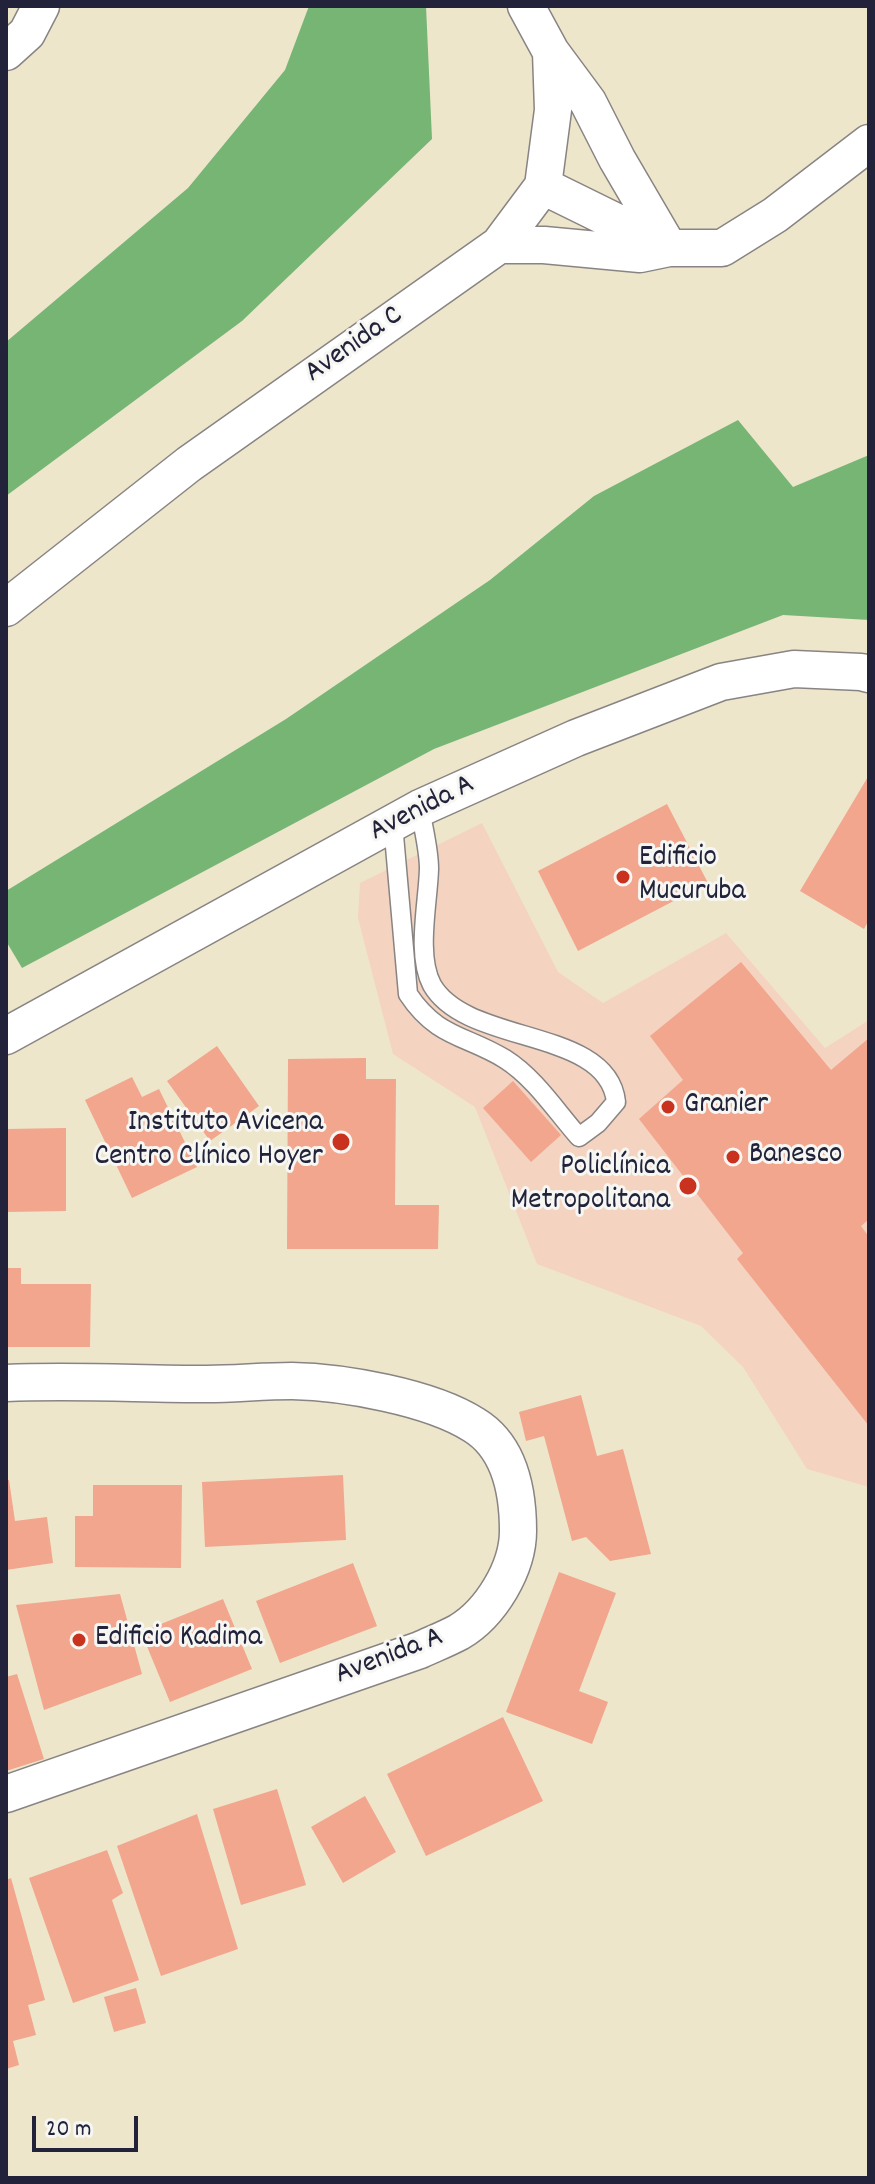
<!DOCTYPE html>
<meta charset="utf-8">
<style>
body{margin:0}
#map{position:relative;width:875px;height:2184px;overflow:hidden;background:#eee6cb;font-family:Dekko,sans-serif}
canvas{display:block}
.frame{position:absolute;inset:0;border:8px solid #22223b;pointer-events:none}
.scale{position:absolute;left:32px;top:2116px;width:106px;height:36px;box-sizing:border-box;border:4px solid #22223b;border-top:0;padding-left:10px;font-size:24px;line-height:28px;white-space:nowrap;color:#22223b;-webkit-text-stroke:6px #f6f6f2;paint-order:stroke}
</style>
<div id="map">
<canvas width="875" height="2184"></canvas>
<div class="frame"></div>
<div class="scale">20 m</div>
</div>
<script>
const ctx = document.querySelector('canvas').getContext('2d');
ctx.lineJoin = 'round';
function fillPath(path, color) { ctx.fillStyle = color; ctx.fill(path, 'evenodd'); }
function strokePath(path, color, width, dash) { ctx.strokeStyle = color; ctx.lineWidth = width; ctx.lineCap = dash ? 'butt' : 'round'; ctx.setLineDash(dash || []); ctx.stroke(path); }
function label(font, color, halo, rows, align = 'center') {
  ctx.font = font + ' Dekko,sans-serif'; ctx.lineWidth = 6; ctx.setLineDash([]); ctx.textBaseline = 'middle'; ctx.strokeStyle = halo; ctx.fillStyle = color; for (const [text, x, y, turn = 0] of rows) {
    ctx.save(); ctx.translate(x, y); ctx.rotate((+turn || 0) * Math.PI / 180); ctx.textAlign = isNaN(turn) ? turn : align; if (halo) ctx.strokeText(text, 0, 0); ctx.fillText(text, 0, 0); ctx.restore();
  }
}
fillPath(new Path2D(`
 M482,823L558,972L603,1003L726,933L825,1048L869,1020V1487L807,1469L743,1367L701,1326L537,1264L475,1107L393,1054L358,918L360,883Z`), '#f4d3c0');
fillPath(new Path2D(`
 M309,6H426L432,139L242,321L6,496V342L188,188L285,70Z
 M738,420L793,487L869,455V620L783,615L434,749L22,968L6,941V891L286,719L490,580L594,496Z`), '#77b575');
fillPath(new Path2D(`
 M869,775V920L864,929L800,891Z
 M667,804L708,883L578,951L538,871Z
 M741,962L831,1070L869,1038V1219L861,1226L869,1237V1426L737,1259L743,1253L639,1119L683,1080L650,1036Z
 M217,1046L259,1106L210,1141L167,1081Z
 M366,1058V1079H396L395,1205H439L438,1249H287L288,1059Z
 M132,1077L142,1097L159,1089L197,1167L132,1198L85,1100Z
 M513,1081L561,1135L531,1162L483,1108Z
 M66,1128V1211L6,1212V1129Z
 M6,1268H21V1284H91L90,1347H6Z
 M581,1395L597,1456L623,1449L651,1554L610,1561L586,1537L572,1541L544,1436L526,1441L519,1412Z
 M343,1475L346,1540L205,1547L202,1482Z
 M6,1480H9L15,1521L47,1517L53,1563L6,1570Z
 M93,1485H182L181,1568L75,1567V1516H93Z
 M353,1563L377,1626L280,1663L256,1601Z
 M559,1572L616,1593L579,1691L608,1702L592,1744L506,1712Z
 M120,1594L142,1674L44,1710L16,1605Z
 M223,1599L252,1669L170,1702L141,1632Z
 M17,1674L44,1759L6,1771V1677Z
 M503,1717L543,1801L426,1856L387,1774Z
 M277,1789L306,1885L241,1905L213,1809Z
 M365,1796L396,1852L343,1883L311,1827Z
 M197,1814L238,1949L161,1976L117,1846Z
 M107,1850L123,1893L112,1900L139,1980L73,2003L29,1878Z
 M11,1878L45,2000L28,2005L36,2035L13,2041L19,2065L6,2069V1880Z
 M136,1988L146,2023L114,2032L104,1997Z`), '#f1a68d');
const lane = new Path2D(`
 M393,824L408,994C437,1038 466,1035 505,1059C535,1078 556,1111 579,1137L598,1123L616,1102C608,1027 467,1046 432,985C416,955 428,903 429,869C429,849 423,828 420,808`);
const street = new Path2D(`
 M6,52L27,33L41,6
 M543,186L669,248H722L775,215L869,143
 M499,245H544L640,254L669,248L617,159L588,102L551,52
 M6,608L189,464L499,245L543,186L553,110L551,52L526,6
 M6,1036L420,808L576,738L721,682L794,669L861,672L869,674
 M6,1383C73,1380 140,1384 207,1384C235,1384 263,1381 292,1381C343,1382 430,1397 474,1425C510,1447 518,1492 518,1531C518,1568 491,1613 459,1632C446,1639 433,1644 420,1650L6,1794`);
strokePath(lane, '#888483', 21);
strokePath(street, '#888483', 39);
strokePath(lane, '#fff', 18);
strokePath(street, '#fff', 36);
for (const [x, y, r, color] of [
 [623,877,8,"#c8321e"],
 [668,1107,8,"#c8321e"],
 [341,1142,10,"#c8321e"],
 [733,1157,8,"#c8321e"],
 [688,1186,10,"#c8321e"],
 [79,1640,8,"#c8321e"]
]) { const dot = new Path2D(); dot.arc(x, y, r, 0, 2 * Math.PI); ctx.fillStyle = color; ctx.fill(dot); strokePath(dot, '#f6f6f2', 3); }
label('30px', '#22223b', '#f6f6f2', [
 ["Avenida C",355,346,-35],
 ["Avenida A",423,810,-27],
 ["Avenida A",390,1658,-21]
]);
label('30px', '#22223b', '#f6f6f2', [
 ["Edificio",639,860],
 ["Mucuruba",639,894],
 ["Granier",684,1107],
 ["Instituto Avicena",323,1125,"right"],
 ["Centro Clínico Hoyer",323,1159,"right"],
 ["Banesco",749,1157],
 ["Policlínica",670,1169,"right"],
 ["Metropolitana",670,1203,"right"],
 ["Edificio Kadima",95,1640]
], 'left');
</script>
